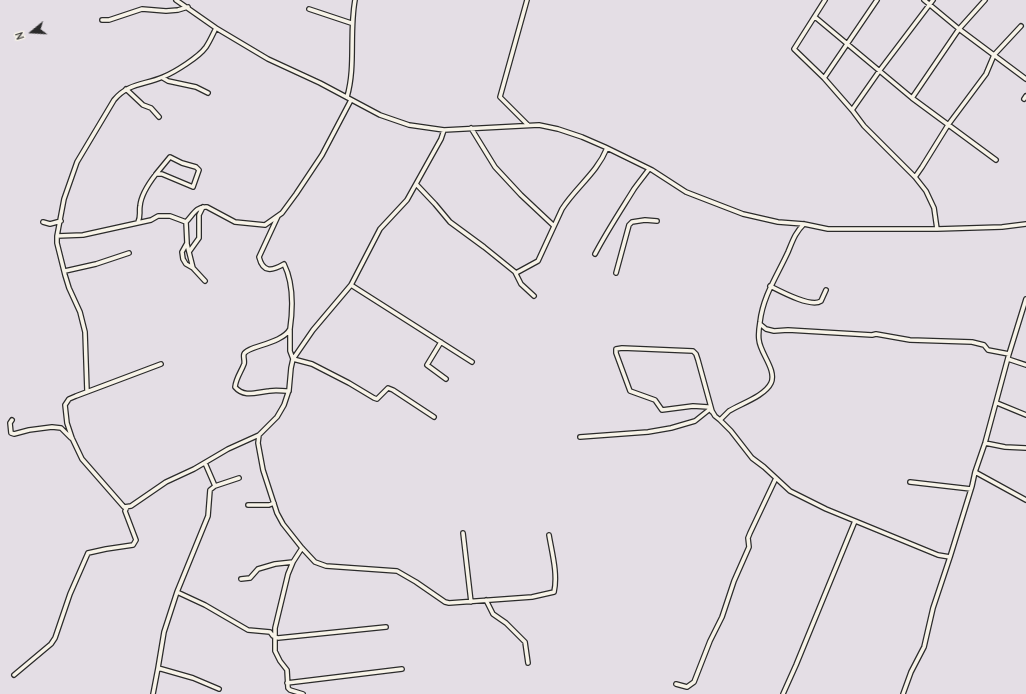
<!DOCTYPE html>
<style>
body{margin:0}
#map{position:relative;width:1026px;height:694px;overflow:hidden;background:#e4dee5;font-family:"Comic Neue",sans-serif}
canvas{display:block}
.north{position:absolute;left:12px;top:12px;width:40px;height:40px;-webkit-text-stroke:3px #f7f3e8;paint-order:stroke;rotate:252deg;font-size:11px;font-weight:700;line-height:16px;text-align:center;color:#2b2b2b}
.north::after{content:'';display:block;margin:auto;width:14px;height:18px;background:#2b2b2b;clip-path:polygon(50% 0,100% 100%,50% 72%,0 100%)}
</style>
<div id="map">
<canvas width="1026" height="694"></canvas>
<div class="north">N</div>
</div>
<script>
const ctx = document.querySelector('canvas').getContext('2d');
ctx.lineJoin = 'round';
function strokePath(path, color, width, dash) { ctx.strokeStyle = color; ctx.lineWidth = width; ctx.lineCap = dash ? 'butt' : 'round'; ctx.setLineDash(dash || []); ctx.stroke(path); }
const minor = new Path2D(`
 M176,0L216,28L268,59L320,83L380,115L409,125L444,130L539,125L558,129L582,137L605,147L652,170L686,192L743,214L778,222L804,224L828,229H937L1002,227L1026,224
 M527,0L500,97L528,125
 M825,0L794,49L824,78L852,110L864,126L915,177L926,191L934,208L937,229
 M924,0L959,29L1026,79
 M309,9L351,23
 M815,17L912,98L996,160
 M102,20H109L142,9L166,11L178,10L188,7
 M163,78L168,81L196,87L208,93
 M824,78L877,0
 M126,89L143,105L151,108L159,117
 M347,97C356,66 349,33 355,0
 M912,98L959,29L985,0
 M1024,99L1026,96
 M852,110L880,70L933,0
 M471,128L495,167L521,195L554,226
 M444,130L441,139L407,200L380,229L351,285L313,330L293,359L291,368L289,390L284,405L277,417L259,435L258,443L263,470L277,513L283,524L302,548L315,562L326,566L397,571L416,582L445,602L449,603L532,597L554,592C558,574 552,553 549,535
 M915,177L922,167L948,125L986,74L994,55L1021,26
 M417,185L435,204L450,222L484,247L515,272L521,284L534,296
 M278,216L259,257C263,273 272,271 284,264C294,284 293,308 290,329C282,344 247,346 244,354C243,357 245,361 244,364C241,372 236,378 235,387C244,398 257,392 269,391C276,390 282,391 289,391
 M43,222L50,224L61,221
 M138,222C141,216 139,212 140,206C141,195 149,183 156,174H162L193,187L199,170L196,167L182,163L170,157L156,174
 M186,222L187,243L182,252L183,259L186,264L193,268L205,281
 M804,224C795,233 793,240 788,252C777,276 763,296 760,322C759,328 758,334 759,340C760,353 777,370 771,383C765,396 740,404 729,411C726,414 723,417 720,420L731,431L752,458L764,467L790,491L826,509L938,555L950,557L972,486L975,472L985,443L1009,354L1026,299
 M57,236L83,235L151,220L158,216H170L186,222C193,215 196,206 207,207L235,222L265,225L282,213L296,194L322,155L351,100
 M187,244L193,268
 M189,252L199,238V215L203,207
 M595,254C607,231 621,210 634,189C639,182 644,176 649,169
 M65,271L96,264L129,253
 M516,273L538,261L562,209C576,187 597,173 607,148
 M616,273L629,225L632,222L645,220L657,221
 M351,285L472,362
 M770,286C780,291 811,308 821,301L826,290
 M760,324L766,329L774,331L788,330L872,335L876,334L910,340L972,342L984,345L988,350L1009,354
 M290,330V351L293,359L312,364L349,383L374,398L377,399L388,388L393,390L434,417
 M441,342L427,365L446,379
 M1008,359L1026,365
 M161,364L76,396L69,399L65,405L67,423L72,438L82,459L124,507L131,506L166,482L194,469L228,449L259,435
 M87,391L85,332L80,312L69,288L65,275L57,243V236L64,199L77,162L114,100C128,83 144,85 163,77C175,72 199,57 206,47C210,41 213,34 216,28
 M997,403L1026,415
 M712,412L708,407L693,406L662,410L655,400L630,391L616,353V349L622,348L693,351L696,354L698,360L712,411L715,416L720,420
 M12,420L10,423L11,433L14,434L29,430L52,427L61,428L71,438
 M580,437L648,432L671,428L695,421L710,409
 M985,443L1005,447L1026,448
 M205,463L215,486L210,490L208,516L177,592L164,632L158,668L193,678L219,689
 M975,472L1026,500
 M910,482L971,489
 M215,486L239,478
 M248,505H269L274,503
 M463,533L471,602
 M302,548L293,562L288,574L275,628V651L280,661L287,670L288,688L290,690L303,694
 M241,579L250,578L258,569L275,564L293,562
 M177,592L205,605L248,630L270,632L273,636L278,638L386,627
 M486,600L493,614L506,623L525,642L528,663
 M14,675L51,644L55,638L70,594L88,553L106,549L133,545L136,540L125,511L127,507
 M287,683L402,669
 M676,684L687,687L694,682L710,641L722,617L734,581L749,547L748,538L750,533L776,478
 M153,694L158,668
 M783,694L796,665L855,521
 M903,694L911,672L924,647L933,608L950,557`);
strokePath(minor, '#2b2b2b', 6);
strokePath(minor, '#f7f3e8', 3.5);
</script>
